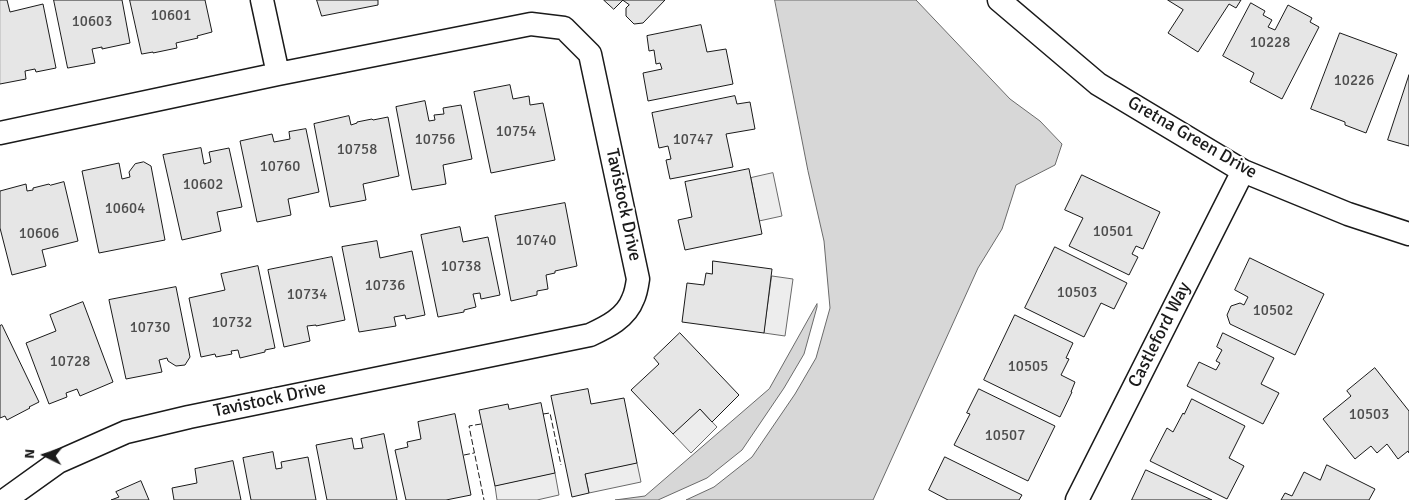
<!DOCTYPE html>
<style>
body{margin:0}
#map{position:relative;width:1409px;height:500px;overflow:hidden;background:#fff;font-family:Signika,sans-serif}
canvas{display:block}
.north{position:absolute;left:20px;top:430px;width:50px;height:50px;-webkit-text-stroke:4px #fff;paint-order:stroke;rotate:274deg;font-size:14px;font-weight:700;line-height:20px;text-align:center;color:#1a1a1a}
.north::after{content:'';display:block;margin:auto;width:18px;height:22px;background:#1a1a1a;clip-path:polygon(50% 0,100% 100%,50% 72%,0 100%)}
</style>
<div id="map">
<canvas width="1409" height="500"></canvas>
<div class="north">N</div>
</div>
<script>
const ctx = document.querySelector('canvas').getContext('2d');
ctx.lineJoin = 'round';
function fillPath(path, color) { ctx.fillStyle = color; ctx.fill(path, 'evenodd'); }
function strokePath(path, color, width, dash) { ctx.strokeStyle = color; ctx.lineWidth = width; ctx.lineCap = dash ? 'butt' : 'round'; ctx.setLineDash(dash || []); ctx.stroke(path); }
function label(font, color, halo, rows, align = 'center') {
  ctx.font = font + ' Signika,sans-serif'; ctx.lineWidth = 4; ctx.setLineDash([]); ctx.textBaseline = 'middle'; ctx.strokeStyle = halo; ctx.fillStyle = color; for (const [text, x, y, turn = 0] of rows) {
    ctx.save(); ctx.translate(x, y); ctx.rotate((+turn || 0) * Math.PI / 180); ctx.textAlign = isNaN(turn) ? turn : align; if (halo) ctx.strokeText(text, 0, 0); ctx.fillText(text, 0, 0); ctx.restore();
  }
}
const built = new Path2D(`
 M773,173L782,216L759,221L751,178Z
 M772,276L793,279L785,336L764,333Z
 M700,409L717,427L691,453L673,434Z
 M637,463L641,482L589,493L585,474Z
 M555,473L559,495L537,500H497L495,486Z`);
fillPath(built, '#ededed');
strokePath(built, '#6a6a6a', 1);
const water = new Path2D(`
 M775,0H916L1010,99L1040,121L1062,144L1055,165L1016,185L1002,229L978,268L873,500H686L714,487L752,457L795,394L816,358L830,308L824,241L808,171Z
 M817,304V307L804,354L784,388L742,450L707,478L658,500H615L645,496L769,389Z`);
fillPath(water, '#d7d7d7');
strokePath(water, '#6a6a6a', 1);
const building = new Path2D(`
 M0,0H7L10,12L43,4L56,68L36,72L35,69L25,71L26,79L0,84Z
 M54,0H122L130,43L102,49V47L92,49L95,63L68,68Z
 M130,0H205L212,32L197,36L198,38L176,43L177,48L153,53V52L142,54Z
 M317,0H378V5L322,16Z
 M604,0H623L614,9Z
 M623,0H665L643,23L634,24L626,16V8L629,5Z
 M1168,0H1241L1236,8L1229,4L1198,52L1168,33L1183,10Z
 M1251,3L1265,11L1263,15L1272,20L1268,27L1275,30L1288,5L1312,18L1310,22L1319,27L1282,99L1250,82L1254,73L1223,56Z
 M701,25L707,52L726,49L733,84L648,101L643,73L662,69L660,63L656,64L654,50L649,51L647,36Z
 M1340,33L1397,54L1366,133L1345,125V122L1311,109Z
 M1409,75V146L1388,140Z
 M510,85L513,99L529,96L530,105L543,103L555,160L491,173L474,92Z
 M735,96L737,104L750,102L755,129L726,134L733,167L670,179L666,160L671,159L668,146L659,148L652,113Z
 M425,101L429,121L435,120L434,115L444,114L443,108L461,105L472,159L443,165L446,184L412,190L396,107Z
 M349,116L351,125L357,123V122L372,119L373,120L388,117L399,176L363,184L366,200L330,207L314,124Z
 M306,129L319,192L288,199L291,215L257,222L240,141L272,134L274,142L290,139L289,132Z
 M201,148L204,164L211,162L209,152L229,148L242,207L217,212L221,231L182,240L163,155Z
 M144,162L151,166L165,240L99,253L82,171L119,163L122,179L130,177L129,172L135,164Z
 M749,169L762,234L685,250L678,220L692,217L685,182Z
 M1082,175L1160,212L1143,249L1136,246L1132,254L1138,257L1129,275L1069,246L1083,218L1065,210Z
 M64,182L78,241L42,250L46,266L12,275L0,228V191L26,184L27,191L33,190V188L49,184L50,185Z
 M565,203L577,266L555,271V273L546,275L548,289L537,291V295L511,301L495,216Z
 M460,227L463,242L488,237L500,295L481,299L480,293L473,294L476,307L464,310V312L438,317L421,235Z
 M377,241L380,258L412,251L425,315L406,319L405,315L394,317L396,326L359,332L342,247Z
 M1055,247L1127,283L1114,309L1101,303L1084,337L1025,308Z
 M332,257L345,320L316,326V325L307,326L310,341L284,347L268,270Z
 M1250,258L1324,294L1295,355L1230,324L1227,315L1231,306L1240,303L1244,305L1248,297L1235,290Z
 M713,261L772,269L764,333L682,322L687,283L704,285L706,273L712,274Z
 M258,266L275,348L265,350V352L240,358L238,350L231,351L232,354L216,357L215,354L201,357L189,298L225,290L221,274Z
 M176,287L190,357L185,365L176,366L168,361L167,358L159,360L162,372L126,379L109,300Z
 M83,302L113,382L80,396L77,389L66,393L67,397L49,404L26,343L56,331L50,315Z
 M1015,315L1073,343L1066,358L1069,359L1061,375L1075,382L1071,392H1072L1060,417L984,380Z
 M2,325L39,402L29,407L30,408L7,420L5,416L0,418V326Z
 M680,333L739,395L712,422L700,409L673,434L631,390L659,364L654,358Z
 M1223,333L1274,358L1261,384L1279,393L1263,424L1187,386L1199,362L1216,370L1220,363L1216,361L1222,350L1217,347Z
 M1375,368L1409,411V453L1408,451L1398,459L1387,444L1377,453L1371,446L1355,459L1323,419L1351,396L1347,391Z
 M588,389L591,404L624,398L637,463L585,474L589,493L572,497L551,396Z
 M979,389L1055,426L1028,481L954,445L970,414L967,413Z
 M1192,399L1245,426L1229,458L1244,466L1227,499L1150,461L1167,428L1173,432L1183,413L1184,414Z
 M541,403L555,473L495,486L479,410L508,404L509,409Z
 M455,414L471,495L446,500H406L395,450L408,447L407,442L421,439L418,422Z
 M384,434L397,500H327L316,445L352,438L354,449L363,448L361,439Z
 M273,452L276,469L282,468L281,462L308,457L316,500H251L243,458Z
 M945,457L1022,495L1019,500H948L929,490Z
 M233,461L241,500H174L172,488L197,483L195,469Z
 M1327,465L1375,489L1369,500H1281L1285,493L1292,496L1304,472L1320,480Z
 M1146,470L1212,500H1132Z
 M141,481L149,500H111L119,497L116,492Z`);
fillPath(building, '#e6e6e6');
strokePath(building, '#1a1a1a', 1);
const street = new Path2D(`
 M262,0L278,74
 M999,0L1098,84L1243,171L1348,214L1409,234
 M0,133L278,74L531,24L564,28L590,54L638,279C637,286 636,293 633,299C626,318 607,327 590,335L189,417L126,432L58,462L5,500
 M1077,500L1243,171`);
strokePath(street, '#1a1a1a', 25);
strokePath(street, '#fff', 22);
strokePath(new Path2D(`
 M543,414L550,413L561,465
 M481,424L469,426L484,500
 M464,455L474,453`), '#1a1a1a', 1, [6, 2.5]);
label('15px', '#4d4d4d', null, [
 ["10601",171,16],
 ["10603",92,22],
 ["10228",1270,43],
 ["10226",1354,81],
 ["10754",516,132],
 ["10756",435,140],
 ["10747",693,140],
 ["10758",357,150],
 ["10760",280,167],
 ["10602",203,185],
 ["10604",125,209],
 ["10501",1113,232],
 ["10606",39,234],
 ["10740",536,241],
 ["10738",461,267],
 ["10736",385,286],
 ["10503",1077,293],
 ["10734",307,295],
 ["10502",1273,311],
 ["10732",232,323],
 ["10730",150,328],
 ["10728",70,362],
 ["10505",1028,367],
 ["10503",1369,415],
 ["10507",1005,436]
]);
label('18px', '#1a1a1a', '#fff', [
 ["Gretna Green Drive",1192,138,30],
 ["Tavistock Drive",623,205,78],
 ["Castleford Way",1160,335,-63],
 ["Tavistock Drive",270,400,-12]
]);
</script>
